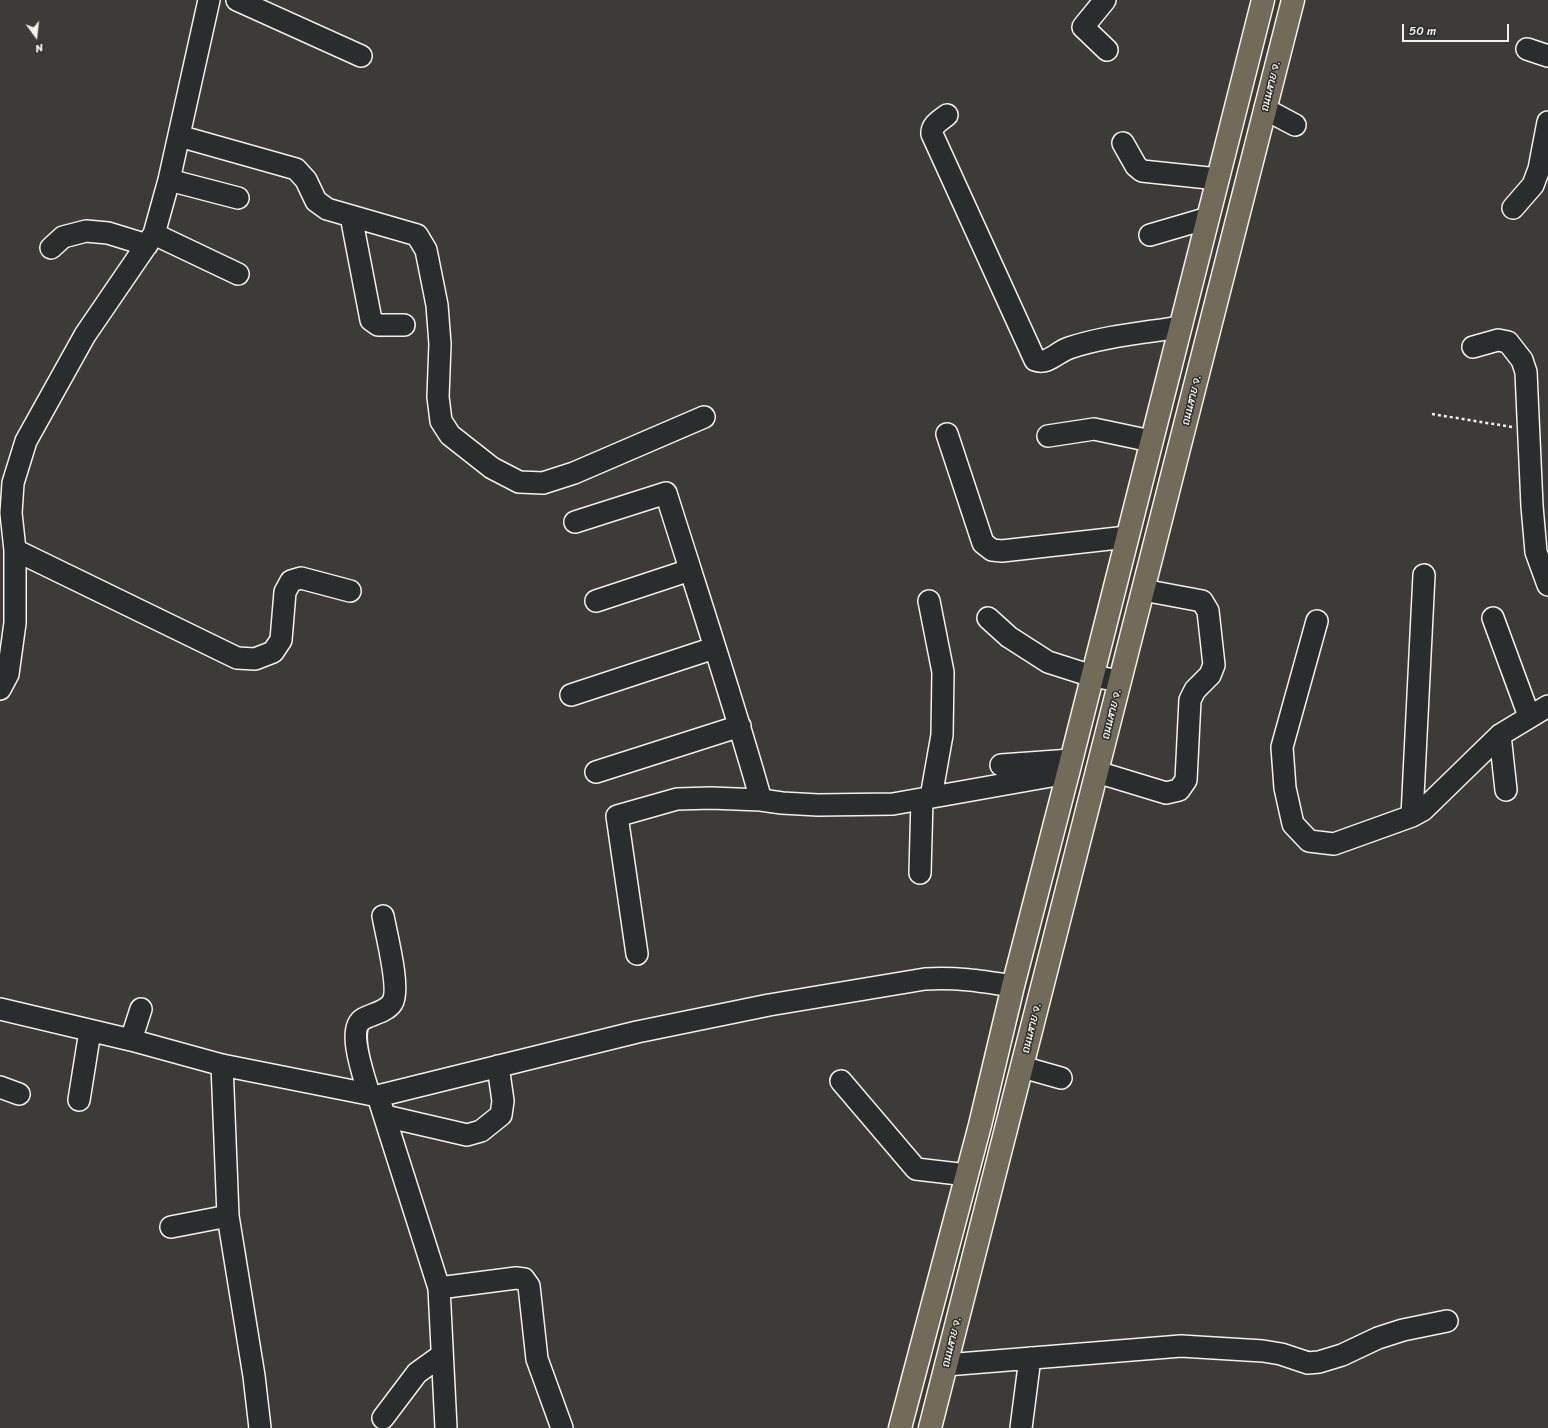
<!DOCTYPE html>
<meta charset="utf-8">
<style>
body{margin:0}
#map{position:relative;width:1548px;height:1428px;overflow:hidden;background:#3c3b38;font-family:Sriracha,sans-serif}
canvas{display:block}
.north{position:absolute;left:16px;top:16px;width:40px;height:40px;-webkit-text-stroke:3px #2a2d2e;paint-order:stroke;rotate:165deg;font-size:11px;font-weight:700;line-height:16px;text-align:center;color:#f4f1e8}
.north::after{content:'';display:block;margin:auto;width:14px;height:18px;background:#f4f1e8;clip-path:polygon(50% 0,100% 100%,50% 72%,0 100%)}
.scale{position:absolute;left:1402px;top:24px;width:107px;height:18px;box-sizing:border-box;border:2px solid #f4f1e8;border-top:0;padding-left:5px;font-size:12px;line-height:14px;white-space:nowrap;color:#f4f1e8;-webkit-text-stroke:3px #2a2d2e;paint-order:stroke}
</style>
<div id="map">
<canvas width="1548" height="1428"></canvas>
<div class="north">N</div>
<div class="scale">50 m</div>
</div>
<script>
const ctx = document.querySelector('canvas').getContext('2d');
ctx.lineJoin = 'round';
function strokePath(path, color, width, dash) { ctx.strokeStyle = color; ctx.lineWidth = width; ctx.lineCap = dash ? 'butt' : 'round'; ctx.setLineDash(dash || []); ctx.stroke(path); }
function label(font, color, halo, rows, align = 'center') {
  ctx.font = font + ' Sriracha,"Playpen Sans Thai",sans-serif'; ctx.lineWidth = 3; ctx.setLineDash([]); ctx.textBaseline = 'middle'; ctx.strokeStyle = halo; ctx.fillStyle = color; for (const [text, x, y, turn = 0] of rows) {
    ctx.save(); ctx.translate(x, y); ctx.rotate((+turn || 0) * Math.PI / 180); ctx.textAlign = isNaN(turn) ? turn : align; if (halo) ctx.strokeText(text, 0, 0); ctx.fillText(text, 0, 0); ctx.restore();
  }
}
const minor = new Path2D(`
 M237,0L361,56
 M1105,0L1083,27L1107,50
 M1527,49L1548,56
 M1265,109L1295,125
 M947,115C941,120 931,125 932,134L1035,360C1048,365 1057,352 1069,348C1105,336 1143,333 1180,327
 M179,136L296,169L306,180L316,201L327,209L417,235L426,250L437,305L440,344L438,397L441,421L450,435L492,468L519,482L543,483L574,473L704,417
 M1123,143L1136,166L1142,171L1218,179
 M169,180L238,198
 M1513,208L1533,185L1539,169L1548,122
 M351,216L371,320L378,325H404
 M154,234L238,274
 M1150,235L1208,218
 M51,248L63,237L86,231L108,233L147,245
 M1473,347L1498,340L1508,342L1522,360L1526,372L1532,506L1536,552L1548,585
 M947,434L983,543L992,550L1002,551L1127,537
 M1048,436L1094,429L1151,441
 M575,522L666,493C698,595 732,697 761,800
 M15,550L237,658L255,659L273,652L281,640L285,592L291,581L301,578L350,591
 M596,601L690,570
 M929,601L943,672L942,735L931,797
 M988,618L1009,637L1048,662L1092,676L1120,681
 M1493,618L1529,716
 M1317,621L1282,747L1285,788L1293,824L1309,841L1334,844L1412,816L1423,810L1500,735L1548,706
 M0,689L8,674L15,623V550L11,513L13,483L26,441L85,335L154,234L169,180L209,0
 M571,695L714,648
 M1500,735L1506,790
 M1001,765L1071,760
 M596,772L740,726
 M1097,772L1166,793L1179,790L1186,780L1190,700L1195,690L1210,675L1214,665L1208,611L1202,601L1143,590
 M1412,816L1424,575
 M920,873L922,799
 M637,954L617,816L677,799L711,798L761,800L782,803L818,805L893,804L1068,773
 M0,1009L131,1040L222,1065L378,1096L637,1032L769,1005L925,979C957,977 981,981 1013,986
 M131,1040L141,1009
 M222,1065L228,1216L254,1376L260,1428
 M1022,1067L1061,1078
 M841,1081L916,1169L967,1175
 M0,1087L19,1094
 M369,1094C365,1079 346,1029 363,1019C372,1014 386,1012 392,1003C401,990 386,933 383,916
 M378,1096L439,1288L446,1428
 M79,1100L90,1031
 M385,1116L467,1135L481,1131L501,1115L503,1101L498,1066
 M171,1227L228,1216
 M439,1288L516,1278L524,1279L529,1286L537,1359L562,1428
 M946,1365L1181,1346L1263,1351L1281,1354L1308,1363L1319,1362L1342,1355L1378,1338L1403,1330L1447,1321
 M383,1418L417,1373L442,1355
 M1021,1428L1030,1358`);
const major = new Path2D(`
 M900,1428L980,1125L1013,986L1068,773L1263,0
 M930,1428L1293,0`);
strokePath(minor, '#f4f1e8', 24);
strokePath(major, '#f4f1e8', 25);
strokePath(new Path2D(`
 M1432,414L1512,427`), '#f4f1e8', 2.5, [3, 3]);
strokePath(minor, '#2a2d2e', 21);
strokePath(major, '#736b5a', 22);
label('11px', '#f4f1e8', '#2a2d2e', [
 ["ถนนสาย จ.",1271,86,-76],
 ["ถนนสาย จ.",1192,400,-76],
 ["ถนนสาย จ.",1112,714,-76],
 ["ถนนสาย จ.",1032,1028,-76],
 ["ถนนสาย จ.",952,1342,-76]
]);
</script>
